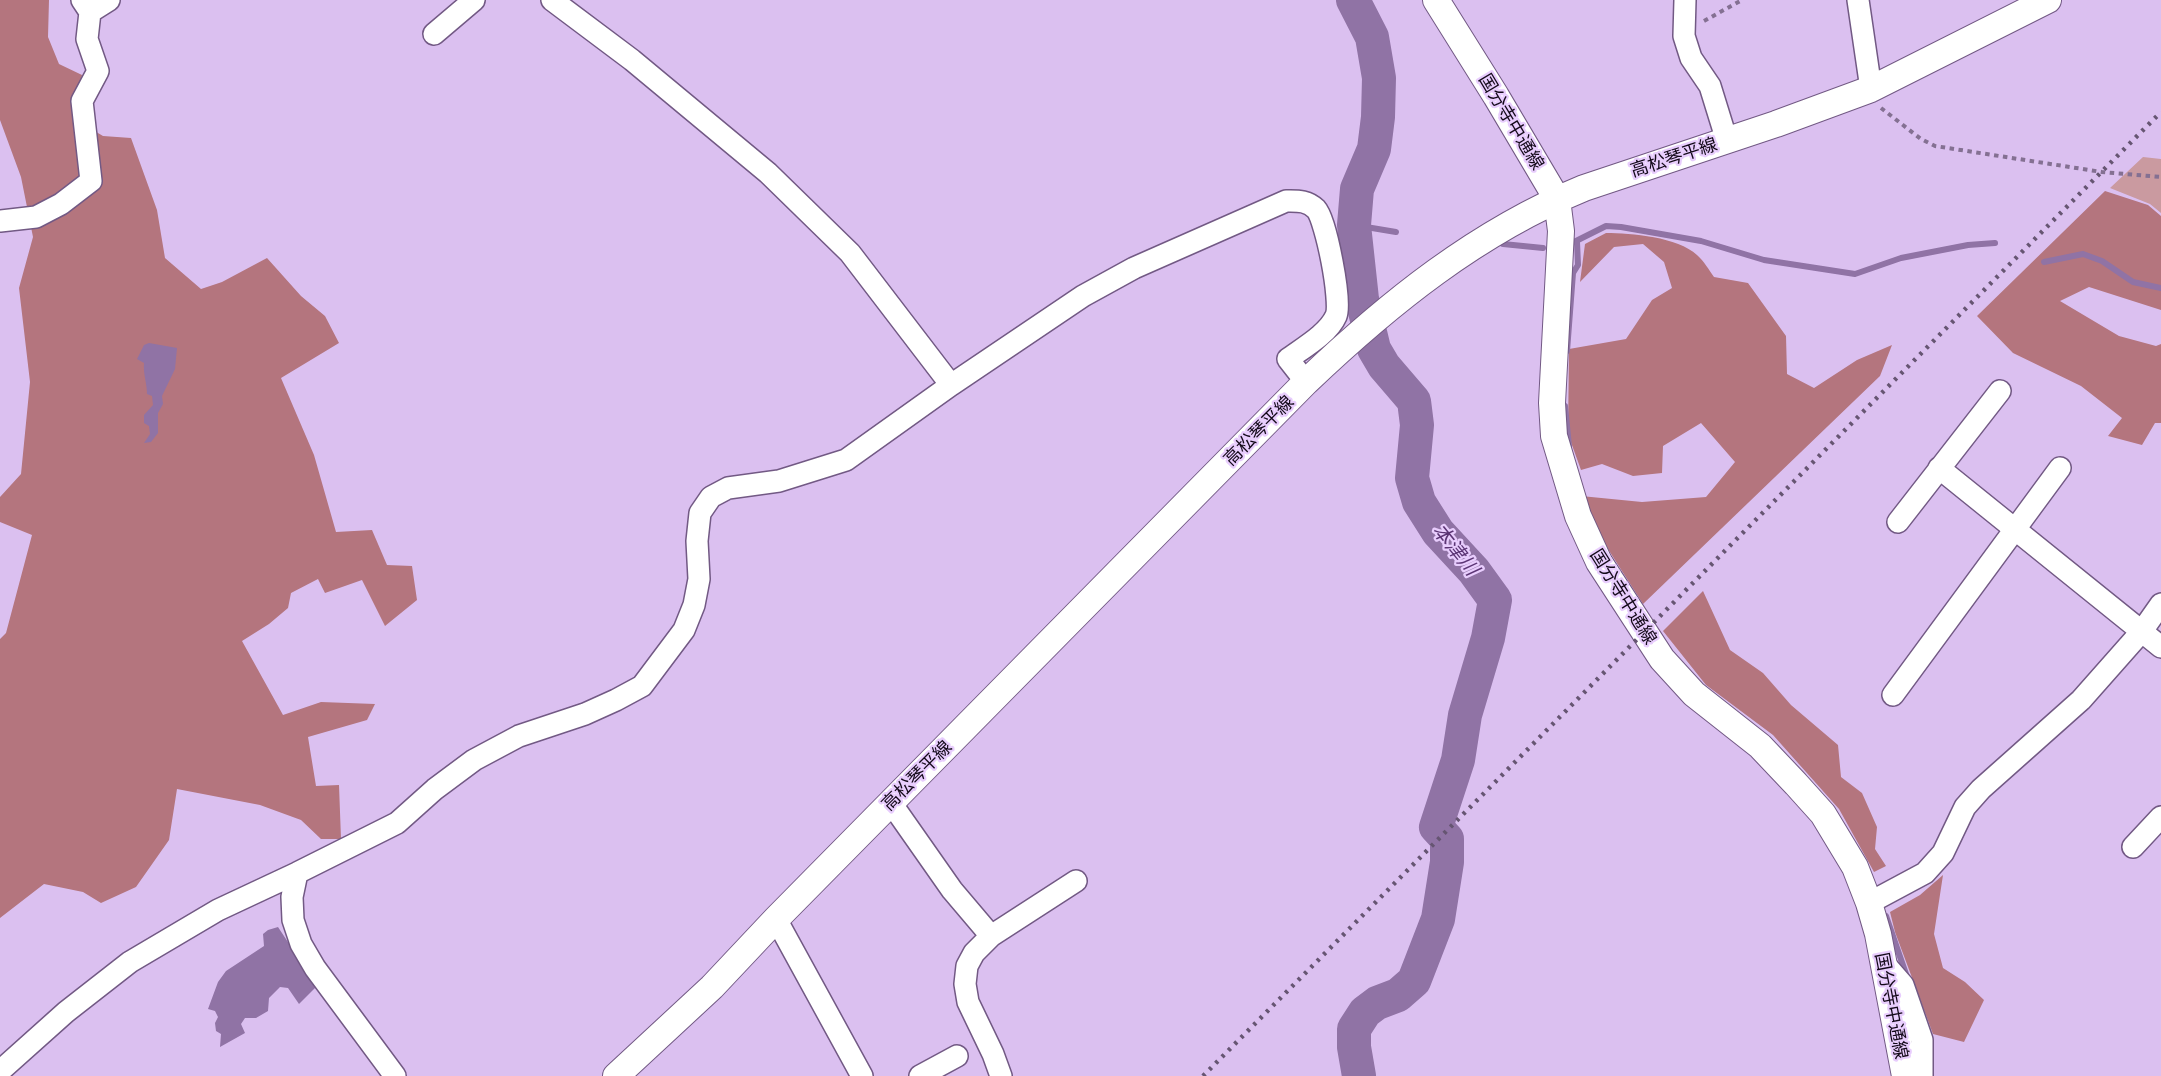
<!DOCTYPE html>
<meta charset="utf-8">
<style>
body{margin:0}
canvas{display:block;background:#dbc0f0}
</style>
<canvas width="2161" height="1076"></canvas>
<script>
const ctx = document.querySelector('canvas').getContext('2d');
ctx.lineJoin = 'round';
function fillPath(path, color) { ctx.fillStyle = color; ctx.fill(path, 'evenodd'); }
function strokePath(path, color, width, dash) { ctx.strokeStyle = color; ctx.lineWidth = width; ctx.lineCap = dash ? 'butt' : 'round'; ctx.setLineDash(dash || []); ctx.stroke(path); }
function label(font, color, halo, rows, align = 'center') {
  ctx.font = font + ' Quicksand,"Noto Sans JP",sans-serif'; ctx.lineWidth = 4.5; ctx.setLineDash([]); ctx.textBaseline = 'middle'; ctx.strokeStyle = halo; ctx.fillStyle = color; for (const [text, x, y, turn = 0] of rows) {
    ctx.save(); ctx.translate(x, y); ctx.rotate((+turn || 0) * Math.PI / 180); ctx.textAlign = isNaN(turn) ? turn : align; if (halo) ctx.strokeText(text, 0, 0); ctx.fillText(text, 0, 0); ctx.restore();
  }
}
fillPath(new Path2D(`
 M2143,157L2161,159V213L2150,204L2110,188Z`), '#ca9aa0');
fillPath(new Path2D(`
 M0,0H49L48,37L59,64L82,75L76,120L103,136L131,138L157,210L165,258L201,289L222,282L267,258L301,296L325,316L339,343L281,378L314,455L336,532L372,530L387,565L412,566L417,600L385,626L362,580L325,593L318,579L291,593L288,608L269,624L242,641L283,715L321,702L375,704L367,720L308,737L316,786L339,785L341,839H321L301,820L260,805L177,789L169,840L136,887L101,903L83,892L44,884L0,918V639L6,633L32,535L0,522V497L21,474L30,382L19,288L33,237L21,177L0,120Z
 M2105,191L2148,205L2161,216V310L2089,287L2060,301L2119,336L2156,346L2161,344V423H2155L2142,445L2108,436L2122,418L2081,386L2013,353L1977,316Z
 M1606,233C1631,233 1678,237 1697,255C1704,261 1709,270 1714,277L1748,283L1786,336L1787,374L1814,388L1857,360L1892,345L1880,376L1643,604L1599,535L1581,496L1642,502L1706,497L1735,462L1701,423L1663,446L1662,473L1633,476L1602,464L1581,470L1568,434L1569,349L1626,339L1652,300L1672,288L1664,262L1643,244L1614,247L1580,282L1585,244Z
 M1703,591L1730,650L1763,673L1791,705L1838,745L1841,777L1862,793L1877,827L1875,849L1886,866L1874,872L1839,809L1773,735L1706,685L1663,631Z
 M1943,875L1934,934L1943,968L1965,982L1984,1000L1964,1042L1933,1034L1895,932L1890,912L1920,895Z`), '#b4757e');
fillPath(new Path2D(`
 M149,343L177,348L175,369L162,396L163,404L158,413V433L151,442L144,443L150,434L149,426L144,423V415L153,405L152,396L147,394C147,383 143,374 144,363L137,359L144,345Z
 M278,927L317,986L299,1004L288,988L280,987L269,998L268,1011L256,1018H245L241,1024L245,1033L220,1047L221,1034L216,1031L215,1023L218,1017L215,1011L208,1009L218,982L226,971L264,946L263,934L268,930Z`), '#9073a5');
strokePath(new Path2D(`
 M1354,225L1396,232
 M1574,242L1606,226L1621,227L1701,241L1764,260L1855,274L1901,258L1968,245L1995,243
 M1503,244L1543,248
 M2044,262L2083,254L2102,261L2133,282L2161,288
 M1567,351L1573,273L1578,265L1577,242
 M1565,406L1569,446
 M1886,916L1907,977`), '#9073a5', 6);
strokePath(new Path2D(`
 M1353,0L1372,37L1379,78L1378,117L1374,149L1357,189L1354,225L1362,299L1374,349L1384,366L1414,401L1417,425L1412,478L1419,502L1438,532L1474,571L1495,600L1488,638L1465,715L1458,760L1436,827L1447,839V862L1438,919L1414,981L1398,995L1377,1003L1365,1012L1354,1029V1047L1359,1076`), '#9073a5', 34);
const minor = new Path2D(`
 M82,0L90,12L109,0
 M552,0L632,60L768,173L850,253L951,385
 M1685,0L1684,36L1691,58L1710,86L1727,141
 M1858,0L1871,89
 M434,34L474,0
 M0,221L36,217L61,204L91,181L82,101L98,71L87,39L90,12
 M1939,468L2161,647
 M1898,522L2000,391
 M1893,695L2060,468
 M891,803L952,890L991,936
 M2133,847L2161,817
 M297,873L292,897L293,920L301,944L315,968L395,1076
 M1869,903L1925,873L1943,853L1965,807L1981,789L2081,700L2142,631L2161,604
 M776,919L862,1076
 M1883,962L1903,985L1922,1040V1076
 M0,1071L66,1012L130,962L218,910L297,873L397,823L435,789L474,760L519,736L585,714L616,700L642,686L684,630L694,605L699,579L697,541L700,513L711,497L728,488L779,481L846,460L951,385L1083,296L1134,268L1286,201C1297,201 1307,200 1316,209C1326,220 1342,302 1336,316C1328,334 1303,348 1288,359L1306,382
 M920,1076L957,1056
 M1001,1076L993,1054L968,1002L965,984L967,966L974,953L991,936L1076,881`);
const major = new Path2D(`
 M1436,0L1496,96L1557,199L1561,231L1552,403L1554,436L1578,516L1599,562L1662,659L1694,694L1760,746L1796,784L1823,814L1855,867L1869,903L1878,934L1905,1076
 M616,1076L712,987L776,919L1306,382C1389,303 1477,232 1584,188L1776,124L1871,89L2048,0`);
strokePath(minor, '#725984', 24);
strokePath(major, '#725984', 28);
strokePath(new Path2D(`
 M1704,21L1742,0
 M1881,108L1921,139L1935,146L2102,172L2161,177`), '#847092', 4, [4.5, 4.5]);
strokePath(minor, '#fff', 21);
strokePath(major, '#fff', 26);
strokePath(new Path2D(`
 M1203,1076L2161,112`), '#665572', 4.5, [3, 6]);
label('18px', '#130919', '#e8cdfd', [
 ["国分寺中通線",1511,122,59],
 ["高松琴平線",1674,158,-18],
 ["高松琴平線",1259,431,-45],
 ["国分寺中通線",1623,597,58],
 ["高松琴平線",917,776,-45],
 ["国分寺中通線",1891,1006,79]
]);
label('italic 20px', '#5b3474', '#e8cdfd', [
 ["本津川",1455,550,51]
]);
</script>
